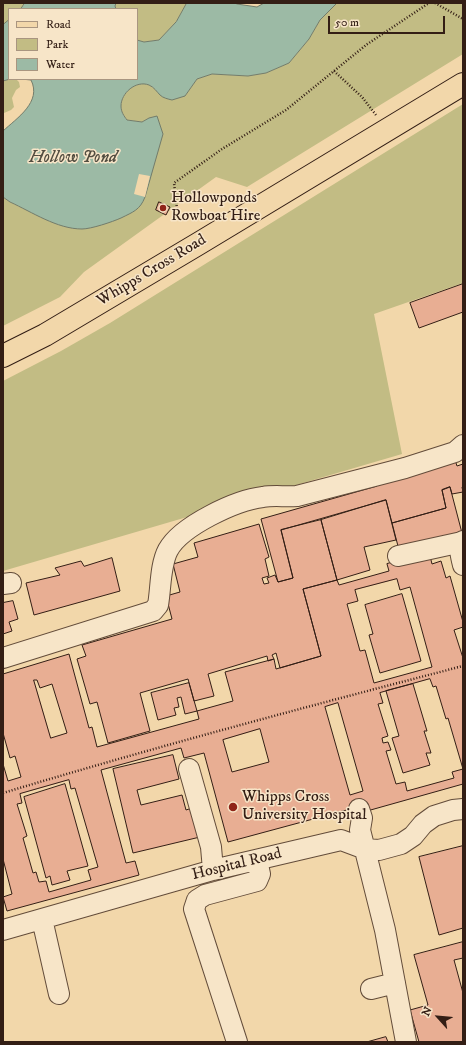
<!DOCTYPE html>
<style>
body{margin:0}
#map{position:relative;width:466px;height:1045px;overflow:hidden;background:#f2d7aa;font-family:"IM FELL DW Pica",serif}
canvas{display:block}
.frame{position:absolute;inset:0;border:4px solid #331e15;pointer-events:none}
.legend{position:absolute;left:8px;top:8px;width:130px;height:72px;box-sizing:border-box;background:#f7e5c8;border:1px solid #a99580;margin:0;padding:5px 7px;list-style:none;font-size:12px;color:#331e15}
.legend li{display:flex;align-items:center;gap:8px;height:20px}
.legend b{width:20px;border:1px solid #a99580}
.north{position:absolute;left:418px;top:997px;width:40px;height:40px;-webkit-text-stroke:3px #f7e5c8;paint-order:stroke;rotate:297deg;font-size:11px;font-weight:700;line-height:16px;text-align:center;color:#331e15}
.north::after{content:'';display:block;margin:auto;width:14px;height:18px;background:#331e15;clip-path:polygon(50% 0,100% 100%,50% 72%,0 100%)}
.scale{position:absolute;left:328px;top:16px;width:117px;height:18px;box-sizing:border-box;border:2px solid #331e15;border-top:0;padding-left:5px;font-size:12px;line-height:14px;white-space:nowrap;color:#331e15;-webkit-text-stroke:3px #f7e5c8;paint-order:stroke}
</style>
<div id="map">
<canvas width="466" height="1045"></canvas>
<div class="frame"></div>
<ul class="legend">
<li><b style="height:5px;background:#f2d7aa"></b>Road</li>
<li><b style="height:11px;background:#c2bc84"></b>Park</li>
<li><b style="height:11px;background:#9cbaa5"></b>Water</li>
</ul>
<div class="north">N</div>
<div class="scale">50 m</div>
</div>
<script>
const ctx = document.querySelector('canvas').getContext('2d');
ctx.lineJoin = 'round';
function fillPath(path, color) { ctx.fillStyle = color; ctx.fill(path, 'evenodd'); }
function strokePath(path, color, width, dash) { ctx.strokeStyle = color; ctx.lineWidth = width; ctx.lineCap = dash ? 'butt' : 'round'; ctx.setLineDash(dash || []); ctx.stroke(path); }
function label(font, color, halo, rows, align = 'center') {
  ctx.font = font + ' "IM FELL DW Pica",serif'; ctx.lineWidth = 3; ctx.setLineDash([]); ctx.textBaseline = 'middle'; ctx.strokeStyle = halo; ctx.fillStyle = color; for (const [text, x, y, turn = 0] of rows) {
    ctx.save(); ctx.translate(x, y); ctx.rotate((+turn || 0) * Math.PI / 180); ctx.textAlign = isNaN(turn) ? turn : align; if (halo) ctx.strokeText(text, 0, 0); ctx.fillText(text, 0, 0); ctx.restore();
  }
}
fillPath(new Path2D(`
 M3,3H25L21,9H9V20L3,25Z
 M116,3H187L176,22L159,40L144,42L137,40V9H116L115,6Z
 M337,3H463V54L247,187L216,177L84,272L60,297L3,326V197L10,202L60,225L83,229L145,197L150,176L149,118L142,122L127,120C124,116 121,112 121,106C121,93 137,79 149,85C154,87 158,92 161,96H185L197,79L212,74L248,76L266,73L289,63L309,39L320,20Z
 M10,79H16L19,82L20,87L16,90L12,98L14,107L11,110L4,113L3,118V81Z
 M463,104V283L374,314L402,454L3,571V381L61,351L110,323Z`), '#c2bc84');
const water = new Path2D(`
 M25,3H116L115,6L116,9H21Z
 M187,3H235L237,4L257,7L264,3H337L320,20L309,39L289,63L266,73L248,76L212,74L197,79L185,96L172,100C168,99 163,98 160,95C157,92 154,87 149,85C136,80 121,93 121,106C121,112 124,116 127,120L142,122L149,118L157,116L163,134L145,197C140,210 133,212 121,218C112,222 91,229 82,229C57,229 32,212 10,202L3,197V131C17,118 42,102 31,80L21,79H137V40L144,42L159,40L176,22Z
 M9,20V79H10L3,81V25Z`);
fillPath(water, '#9cbaa5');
strokePath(water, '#727c6b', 1);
fillPath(new Path2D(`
 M139,174L150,176L145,197L134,194Z`), '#f2d7aa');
const building = new Path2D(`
 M159,202L170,207L166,215L156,210Z
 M463,284V312L419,328L410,303Z
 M455,460L457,466L463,464V486L462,487L463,492L452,494L450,487L442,490L446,508L392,523L386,500L281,530L293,578L278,582L261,519L377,486L376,484Z
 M450,487L462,533L399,550L392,523L446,508L442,490Z
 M386,500L396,540L364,547L370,570L337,580L321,520Z
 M321,520L337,580L303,589L321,656L280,668L276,653L272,655L274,659L268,661L267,656L208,674L214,696L194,701L188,679L140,693L150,731L108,743L97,702L90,704L77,659L86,656L82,645L172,619L166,596L180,592L173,564L198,557L194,543L259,524L269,557L265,559L269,576L262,578L264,584L269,583L267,578L275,575L278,582L293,578L281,530Z
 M429,552L432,564L441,561L446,578L450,576L463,622V627L454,630L463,658V784L367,811L365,805L228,842L204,753L184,758L181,748L101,770L126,863L135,861L139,875L7,911L3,897L12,894L3,859V764L8,781L21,777L15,756L10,758L3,733V674L69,654L89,728L92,727L97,747L199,719L197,711L233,701L225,672L274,659L276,669L321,656L303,589L337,580L339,585L389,571L387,564ZM397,579L400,590L410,587L432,667L374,683L365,650L360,651L347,604L358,601L355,590ZM430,679L433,687L436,686L446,719L448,718L463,769L452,772L454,778L407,791L405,782L396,784L386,751L391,750L388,742L383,743L382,738L388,736L378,704L383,703L380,693ZM34,680H37L40,688L52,684L67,733L51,738ZM338,703L363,791L350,795L325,707ZM260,729L269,762L232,772L223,740ZM69,780L71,789L75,788L98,867L88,870L91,880L49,892L46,881L39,882L36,872L33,873L23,838L27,836L17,804L22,803L20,794Z
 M112,558L120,591L34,615L26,583L60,575L55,568L81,561L84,566Z
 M402,594L421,661L380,673L369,635L373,634L365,605Z
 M13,601L18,619L9,622L12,631L3,634V603Z
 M189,683L197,711L185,714L181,697L177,698L179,707L174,708L176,715L158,720L151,693Z
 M413,684L427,731H424L431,753H426L430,765L403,773L392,738L399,736L386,691Z
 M173,755L179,779L137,790L141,805L182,795L186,810L192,808L200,837L133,853L113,769Z
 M65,784L88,866L67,871L70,880L52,885L50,876L46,878L24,797Z
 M463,846V928L439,935L419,857Z
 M463,942V958L454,960L463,993V1042H419L410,1010L428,1005L414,955Z
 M386,1037L388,1042H367Z`);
fillPath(building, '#e8ae93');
strokePath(building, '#331e15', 1);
const minor = new Path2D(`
 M463,541C458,549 461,556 463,565
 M398,556L462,542
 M3,584L11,583
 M3,658L153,611L158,605C161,588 160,565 168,550C181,526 236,500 263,497C274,495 285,497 297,496L405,468L455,452L463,445
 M189,769L211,847L213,870
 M359,809L362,818L360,830L385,930L406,1042
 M42,919L59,994
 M3,930L213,870L341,840L365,849L379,850L401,844L413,836L423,824L434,816L453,810L463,809
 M371,989L395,983
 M237,1042L194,909L197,900L205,895L257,881L260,874L257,860`);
const major = new Path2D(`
 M3,356L45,335L198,244L463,84`);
strokePath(minor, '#634c3a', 22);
strokePath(major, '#331e15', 24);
strokePath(new Path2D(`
 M435,3L463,19
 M334,71L362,97L376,115
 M177,209L174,183L222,149L286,110L366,45L429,3
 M3,793C155,747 309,706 463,666`), '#331e15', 2.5, [1, 2]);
strokePath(minor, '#f7e5c8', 20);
strokePath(major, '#f2d7aa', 22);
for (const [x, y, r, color] of [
 [163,208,4,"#8f2418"],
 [233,807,5,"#8f2418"]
]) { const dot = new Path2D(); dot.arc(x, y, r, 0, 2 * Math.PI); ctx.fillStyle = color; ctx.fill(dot); strokePath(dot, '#f7e5c8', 1.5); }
label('16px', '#331e15', '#f7e5c8', [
 ["Hollowponds",171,199],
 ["Rowboat Hire",171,217],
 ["Whipps Cross",242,798],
 ["University Hospital",242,816]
], 'left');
label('16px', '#331e15', '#f7e5c8', [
 ["Whipps Cross Road",152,271,-31],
 ["Hospital Road",237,865,-14]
]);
label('italic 17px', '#524d40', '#f7e5c8', [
 ["Hollow Pond",73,158]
]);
</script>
